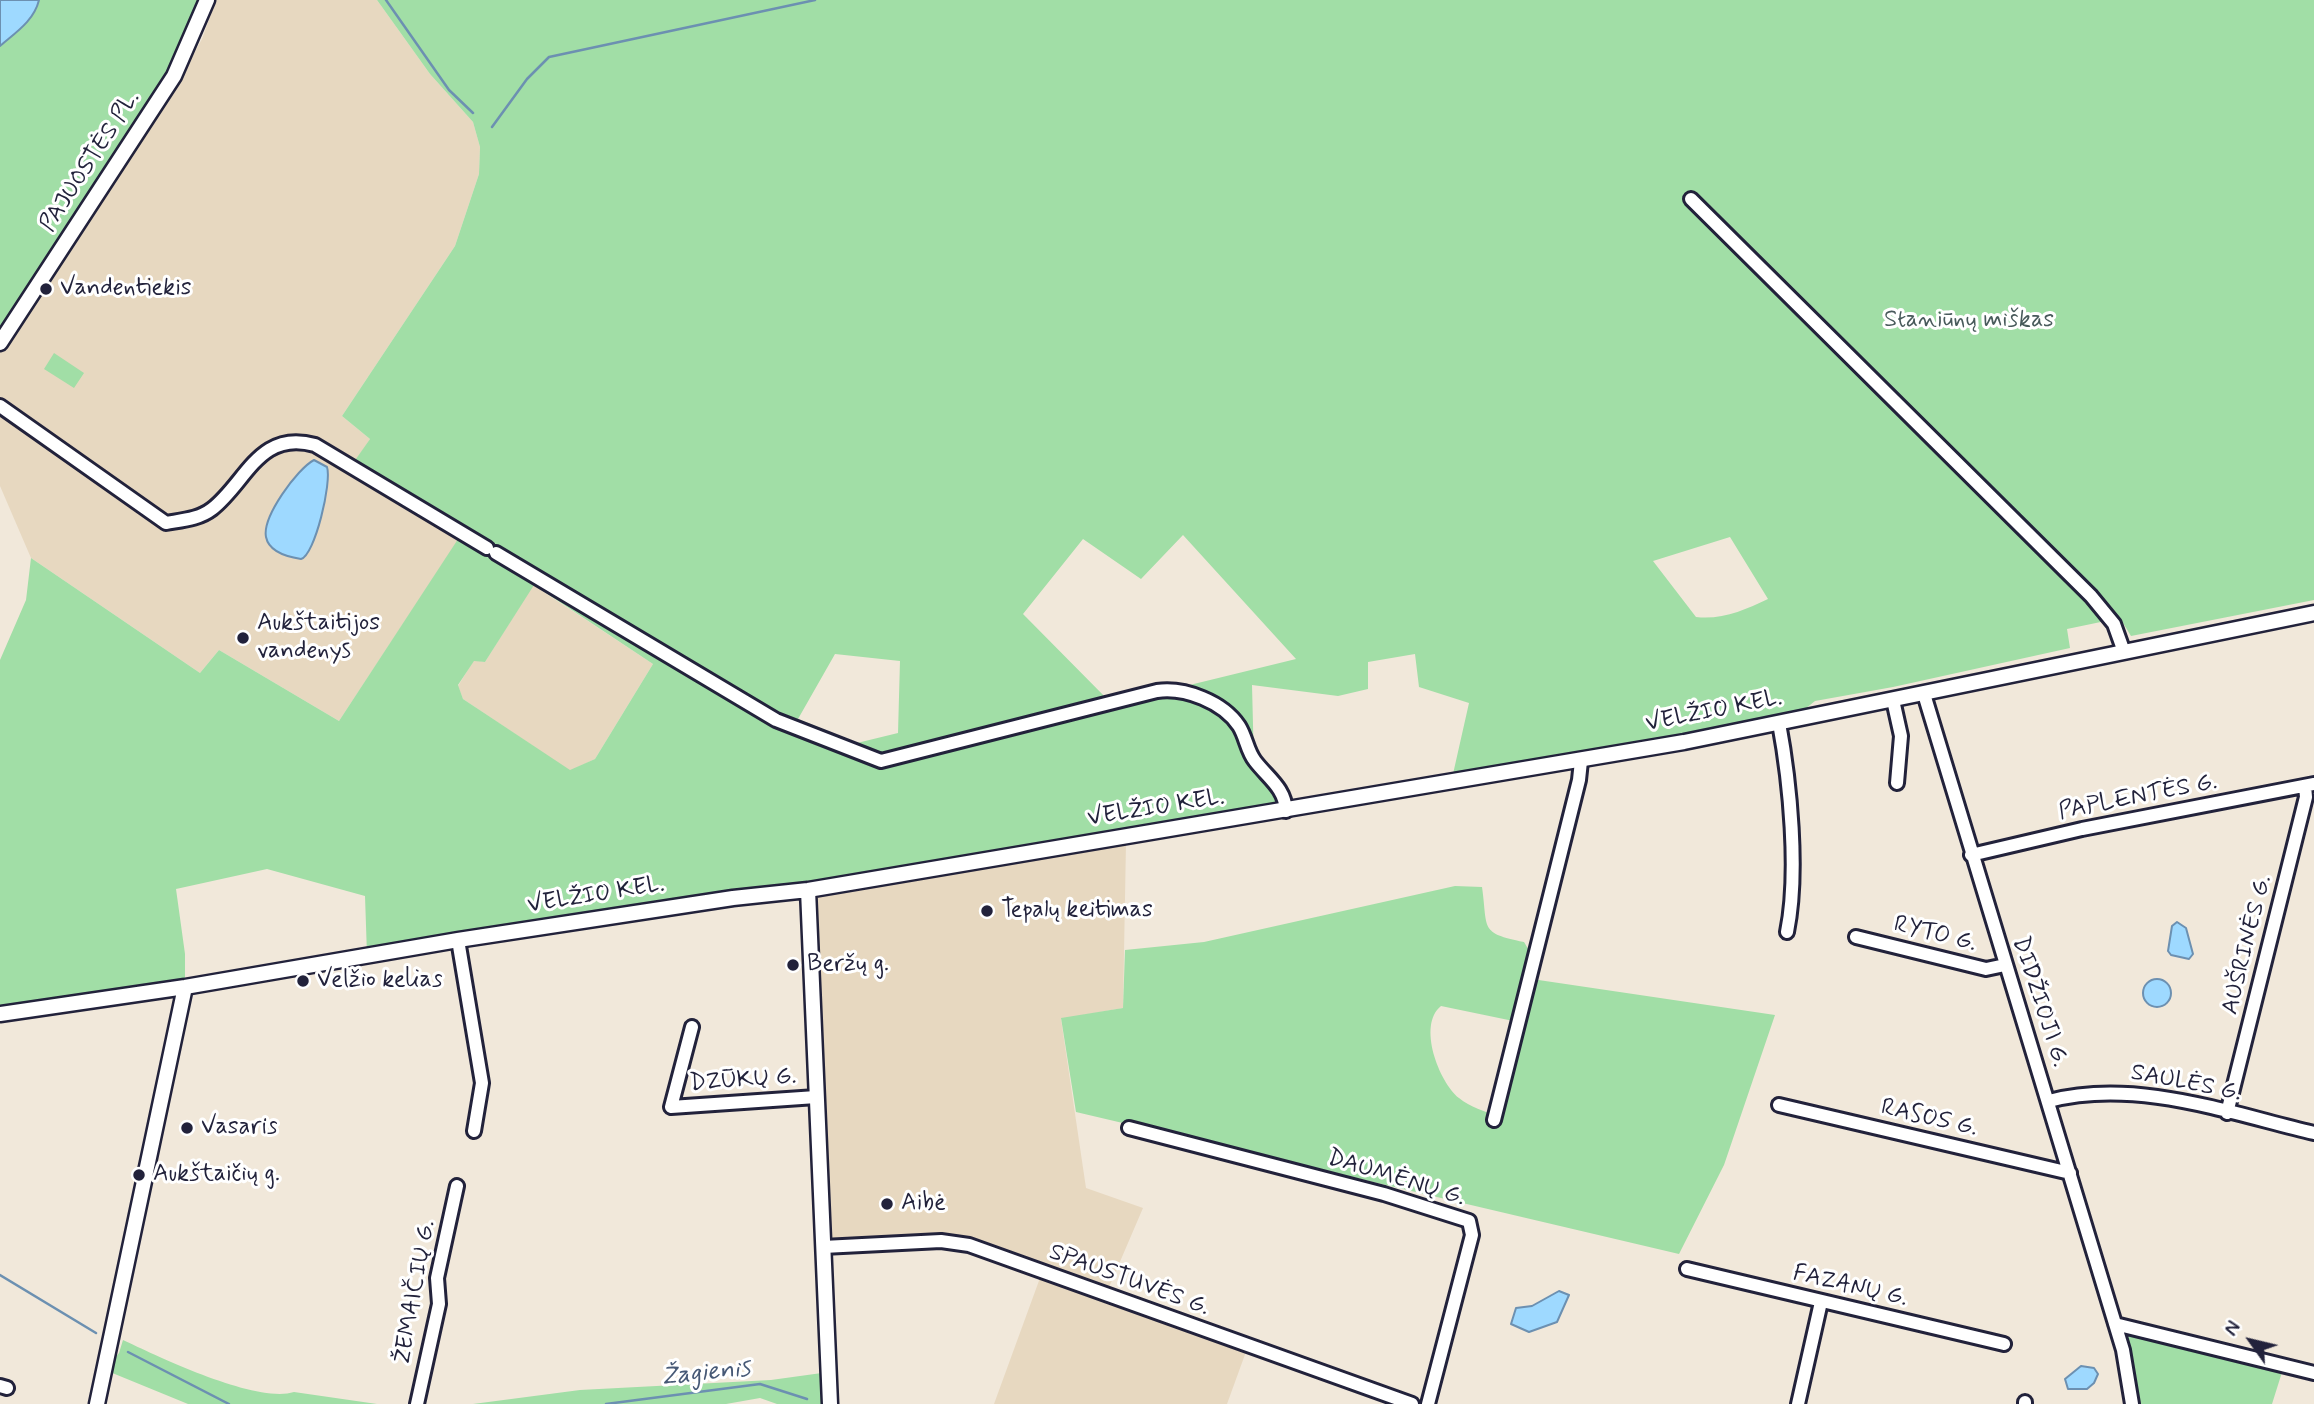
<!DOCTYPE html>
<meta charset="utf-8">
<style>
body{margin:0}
#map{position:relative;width:2314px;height:1404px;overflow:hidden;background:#f1e8da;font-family:Mynerve,sans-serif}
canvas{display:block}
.north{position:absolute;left:2216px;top:1306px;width:70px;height:70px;-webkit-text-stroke:5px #fff;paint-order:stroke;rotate:304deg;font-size:19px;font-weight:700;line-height:28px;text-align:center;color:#22223b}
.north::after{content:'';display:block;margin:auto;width:24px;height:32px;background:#22223b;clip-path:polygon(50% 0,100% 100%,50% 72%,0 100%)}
</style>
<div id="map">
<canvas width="2314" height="1404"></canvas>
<div class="north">N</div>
</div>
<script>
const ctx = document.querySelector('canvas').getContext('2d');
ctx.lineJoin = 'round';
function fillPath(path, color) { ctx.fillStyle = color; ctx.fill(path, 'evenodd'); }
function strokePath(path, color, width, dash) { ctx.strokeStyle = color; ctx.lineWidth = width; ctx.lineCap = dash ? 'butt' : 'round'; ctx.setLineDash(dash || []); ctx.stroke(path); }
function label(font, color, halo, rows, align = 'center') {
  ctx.font = font + ' Mynerve,sans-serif'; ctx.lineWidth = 6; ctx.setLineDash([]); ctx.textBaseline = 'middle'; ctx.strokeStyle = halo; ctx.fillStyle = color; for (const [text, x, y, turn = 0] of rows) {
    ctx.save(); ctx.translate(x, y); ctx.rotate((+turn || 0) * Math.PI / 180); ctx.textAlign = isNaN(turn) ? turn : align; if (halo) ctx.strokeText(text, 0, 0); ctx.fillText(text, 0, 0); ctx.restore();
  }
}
fillPath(new Path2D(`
 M216,0H377L430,74L473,122L480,147L479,174L455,246L342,416L370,439L352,466L463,533L339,721L219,650L200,673L31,558L0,486V343L95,197L102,201L171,95L202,39Z
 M533,585L653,664L595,759L570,771L463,699L458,686L474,660L485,662Z
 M1120,838L1126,843L1123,1008L1061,1019L1086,1188L1143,1208L1104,1299L1247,1349L1227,1404H994L1044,1267L969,1241L832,1243L817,1116L808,890Z`), '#e7d8c0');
fillPath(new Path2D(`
 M39,0H206L189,46L0,343V46C15,33 34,21 39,0Z
 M377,0H2314V600L2131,636L2120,618L2067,629L2070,648L1893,687L1815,701L1790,721L1453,774L1469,703L1419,687L1415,654L1368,662V689L1338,696L1252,685L1254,765L1277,789V805L1286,811L367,955L365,896L267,869L176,889L185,954V987L0,1009V660L26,600L31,558L200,673L219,650L339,721L462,533L351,466L370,439L342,416L455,246L479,174L480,147L473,122L430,74ZM1183,535L1296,659L1112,704L1023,614L1083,539L1141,579ZM1730,537L1768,599C1745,610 1722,620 1696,617L1653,561ZM534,585L653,664L595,759L570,770L463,699L458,685L474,661L485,662ZM835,654L900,661L898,733L857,743L798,719Z
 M54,353L84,373L74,388L44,369Z
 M1455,886L1482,887C1488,929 1479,933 1524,942L1530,952L1525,978L1775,1015L1724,1165L1679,1254L1076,1112L1061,1018L1123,1008L1125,950L1204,942ZM1441,1006L1523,1023L1498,1117C1485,1111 1470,1107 1459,1098C1439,1082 1417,1025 1441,1006Z
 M2124,1332L2283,1369L2272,1404H2134Z
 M123,1340C159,1357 257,1404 294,1392L377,1404H188L105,1370L119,1353Z
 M829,1372L830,1404H777L760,1398L726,1404H473L580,1390L771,1380Z`), '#a1dea6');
const water = new Path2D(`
 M0,0H39C34,21 15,33 0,46Z
 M314,460L327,467C332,482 315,555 301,559C288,557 269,552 266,537C262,517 297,469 314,460Z
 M2177,922L2186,928L2193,954L2189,959L2171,955L2168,951L2172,926Z
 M2143 993a14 14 0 1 1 28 0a14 14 0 1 1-28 0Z
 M1559,1291L1569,1295L1557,1322L1529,1332L1511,1324L1516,1308L1532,1306Z
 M2081,1366L2094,1368L2098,1374L2094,1383L2087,1389H2068L2065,1379Z`);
fillPath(water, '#9ed9ff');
strokePath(water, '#6c90b1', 2);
strokePath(new Path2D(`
 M386,0L449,90L473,113
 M492,127L527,79L549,57L815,0
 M0,1275L96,1333
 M128,1352L229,1404
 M606,1404L760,1384L807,1399`), '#6c90b1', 2.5);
const minor = new Path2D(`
 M1691,199L2091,596L2114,624L2124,652
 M0,406L166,523C183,520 199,519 212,509C246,483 259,429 315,445L487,548
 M496,553L776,720L881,761L1157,691C1185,687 1223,702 1239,726C1246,737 1247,751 1255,761C1268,778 1285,788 1286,811
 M1924,694L2123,1350L2132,1404
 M1893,700L1901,736L1897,783
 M1779,723C1790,782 1799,873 1787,932
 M1971,855L2082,829L2314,784
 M1856,937L1986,969L2005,965
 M458,940L482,1083L474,1131
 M692,1027L671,1107L816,1097
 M2049,1101C2135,1078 2229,1113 2314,1133
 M1779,1105L2070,1173
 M2227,1113L2306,797L2305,786
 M1494,1120L1579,780L1581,761
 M1129,1128L1384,1194L1469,1221L1472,1235L1428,1404
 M823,1247L941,1241L969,1245L1412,1404
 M1687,1269L2004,1344
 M2115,1324L2314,1373
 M0,1386L7,1388
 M417,1404L439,1304L437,1278L457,1186
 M1798,1404L1821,1302
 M2025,1404V1402`);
const major = new Path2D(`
 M0,343L174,76L207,0
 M808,890L830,1404
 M0,1014L185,987L458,940L733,898L808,890L1684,742L2314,613
 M97,1404L185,987`);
strokePath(minor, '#22223b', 18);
strokePath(major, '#22223b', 19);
strokePath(minor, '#fff', 12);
strokePath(major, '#fff', 14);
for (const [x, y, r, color] of [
 [46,289,7,"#22223b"],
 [243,638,7,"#22223b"],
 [987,911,7,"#22223b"],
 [793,965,7,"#22223b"],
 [303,981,7,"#22223b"],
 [187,1128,7,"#22223b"],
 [139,1175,7,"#22223b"],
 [887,1204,7,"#22223b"]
]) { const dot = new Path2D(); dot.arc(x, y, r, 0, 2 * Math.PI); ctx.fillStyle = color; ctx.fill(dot); strokePath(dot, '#fff', 2.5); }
label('24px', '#22223b', '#fff', [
 ["PAJUOSTĖS PL.",91,162,-57],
 ["VELŽIO KEL.",1714,712,-11],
 ["PAPLENTĖS G.",2138,798,-11],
 ["VELŽIO KEL.",1156,809,-9],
 ["VELŽIO KEL.",596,896,-9],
 ["RYTO G.",1935,935,14],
 ["AUŠRINĖS G.",2248,945,-76],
 ["DIDŽIOJI G.",2039,1002,72],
 ["DZŪKŲ G.",743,1081,-4],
 ["SAULĖS G.",2186,1084,11],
 ["RASOS G.",1929,1119,13],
 ["DAUMĖNŲ G.",1396,1179,17],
 ["SPAUSTUVĖS G.",1129,1281,20],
 ["FAZANŲ G.",1850,1287,13],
 ["ŽEMAIČIŲ G.",416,1292,-80]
]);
label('24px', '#22223b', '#fff', [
 ["Vandentiekis",60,289],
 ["Aukštaitijos",257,624],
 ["vandenys",257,652],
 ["Tepalų keitimas",1001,911],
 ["Beržų g.",807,965],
 ["Velžio kelias",317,981],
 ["Vasaris",201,1128],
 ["Aukštaičių g.",153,1175],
 ["Aibė",901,1204]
], 'left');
label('24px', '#485a5b', '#fff', [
 ["Staniūnų miškas",1969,321]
]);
label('italic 26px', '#475976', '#fff', [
 ["Žagienis",706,1374,-6]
]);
</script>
